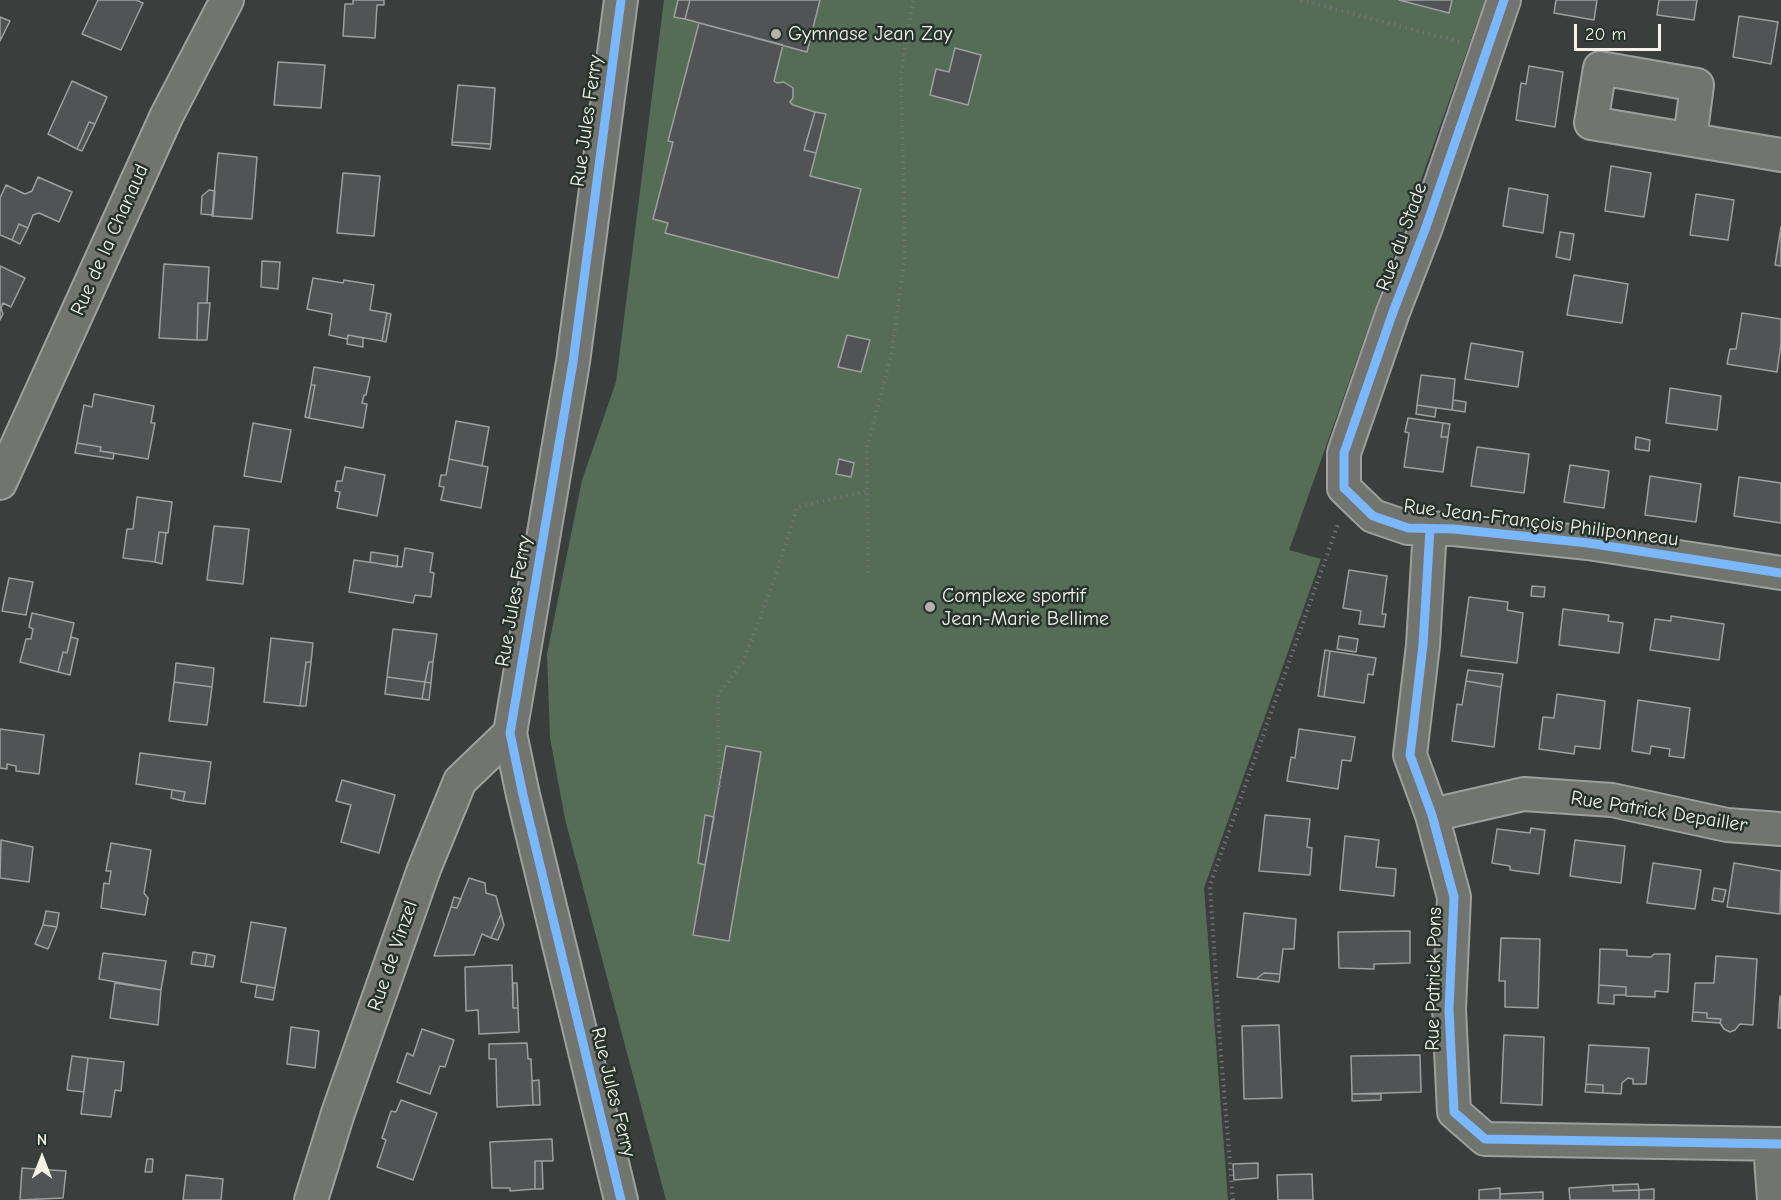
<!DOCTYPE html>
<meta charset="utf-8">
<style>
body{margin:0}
#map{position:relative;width:1781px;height:1200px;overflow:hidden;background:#3a3f3e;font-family:"Comic Neue",sans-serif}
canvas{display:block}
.north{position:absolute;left:12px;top:1128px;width:60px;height:60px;-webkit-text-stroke:4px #26332d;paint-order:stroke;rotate:0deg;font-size:16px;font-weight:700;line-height:24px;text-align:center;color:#f4f1e8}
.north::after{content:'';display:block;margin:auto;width:21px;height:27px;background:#f4f1e8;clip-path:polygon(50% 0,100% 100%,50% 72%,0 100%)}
.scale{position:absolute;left:1574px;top:24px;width:87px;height:27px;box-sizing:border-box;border:3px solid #f4f1e8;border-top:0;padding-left:8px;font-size:18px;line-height:21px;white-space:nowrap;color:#f4f1e8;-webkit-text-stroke:4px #26332d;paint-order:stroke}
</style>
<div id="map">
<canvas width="1781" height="1200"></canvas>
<div class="north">N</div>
<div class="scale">20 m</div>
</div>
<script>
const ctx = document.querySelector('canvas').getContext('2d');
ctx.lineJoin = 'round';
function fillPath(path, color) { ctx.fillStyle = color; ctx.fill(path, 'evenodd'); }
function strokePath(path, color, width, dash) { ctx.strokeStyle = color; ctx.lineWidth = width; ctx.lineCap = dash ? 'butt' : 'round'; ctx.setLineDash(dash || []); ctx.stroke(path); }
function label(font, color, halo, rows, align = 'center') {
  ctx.font = font + ' "Comic Neue",sans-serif'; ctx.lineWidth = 5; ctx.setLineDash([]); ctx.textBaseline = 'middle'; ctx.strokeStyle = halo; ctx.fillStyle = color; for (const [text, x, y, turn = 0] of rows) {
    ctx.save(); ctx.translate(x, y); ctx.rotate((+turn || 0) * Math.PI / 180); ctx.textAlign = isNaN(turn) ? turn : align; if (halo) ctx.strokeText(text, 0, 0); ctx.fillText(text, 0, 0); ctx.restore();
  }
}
fillPath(new Path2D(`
 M664,0H1485L1289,550L1321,559L1204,888L1228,1200H666L565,819L550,738L547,654L582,480L616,382Z`), '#556d57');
const building = new Path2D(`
 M98,0H136L143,3L121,50L82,34Z
 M353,0H384V5H377L375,38L343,36L345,4H353Z
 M678,0H690L685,19L674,17Z
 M690,0H820L807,52L685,19Z
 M1399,0H1452L1449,13Z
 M1556,0H1597L1594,20L1554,13Z
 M1659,0H1697L1694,20L1657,15Z
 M1739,16L1778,22L1771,64L1733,57Z
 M0,17L10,21L0,41Z
 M699,23L783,45L774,81L777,83L784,82L793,88V98L790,102L793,105L815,112L804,150L816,153L810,176L861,189L838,278L665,233L668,223L653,219L673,142L668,141Z
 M955,48L981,55L968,105L930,95L936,69L949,72Z
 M278,62L325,65L321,108L274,105Z
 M1529,66L1563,72L1555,127L1516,120L1521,83L1526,84Z
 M72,81L107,97L95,124L89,122L77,149L48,134Z
 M458,85L495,88L491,144L452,142Z
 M815,112L826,114L816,153L804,150Z
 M89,122L95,124L82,151L77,149Z
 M452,142L491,144L490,149L452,145Z
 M218,153L257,157L252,219L212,216Z
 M1611,166L1651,173L1644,217L1605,211Z
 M343,173L380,176L374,236L337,233Z
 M38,177L72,192L59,222L39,213L33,215L28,228L19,224L12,240L0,235V198L6,185L25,194L32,191Z
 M1509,188L1548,195L1543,233L1503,226Z
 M209,190L215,191L213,215L201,214L202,196Z
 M1696,194L1734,200L1728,240L1690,235Z
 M19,224L28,228L20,244L12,240Z
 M1781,227V266L1775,265Z
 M1560,232L1574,234L1570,260L1556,257Z
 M262,261L280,262L278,289L261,287Z
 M164,264L209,267L207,303H198L197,340L159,338Z
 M0,266L25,278L11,307L3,303L1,308L3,314L0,320Z
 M1574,275L1628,284L1622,323L1567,315Z
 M313,278L343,283L344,280L374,285L370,310L387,313L382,341L348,335L347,339L329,335L332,314L307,309Z
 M198,303H210L207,340H197Z
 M387,313L391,314L386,342L382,341Z
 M1742,313L1781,319V344L1777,372L1727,364L1730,349H1736Z
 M348,335L363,338V347L347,344Z
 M847,335L870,340L861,372L838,367Z
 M1471,343L1523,352L1518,387L1465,379Z
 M314,367L370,377L366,395H364L362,403L367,404L363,428L309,418L315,385H311Z
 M1421,375L1455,379L1452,410L1417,405Z
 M311,385H315L309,418L305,417Z
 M1670,388L1721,396L1717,430L1666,423Z
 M94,394L154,406L151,423H155L148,459L100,451L101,447L77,443L84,405L92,407Z
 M1453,400L1466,402L1465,412L1452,410Z
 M1417,405L1436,408L1435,417L1416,414Z
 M1408,418L1443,423L1441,437H1448L1443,472L1404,467L1409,433L1405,432Z
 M456,421L489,427L482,466L449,459Z
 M253,423L291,430L281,482L244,476Z
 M1443,423L1450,424L1448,437H1441Z
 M1636,437L1650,440L1649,451L1635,449Z
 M77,443L101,447L100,451L114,453L113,459L75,453Z
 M1477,447L1529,454L1524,493L1471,486Z
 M449,459L488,467L481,508L441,500L444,487L439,486L441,475H446Z
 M839,459L854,463L851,477L836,474Z
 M1570,465L1609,471L1604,508L1564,502Z
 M345,467L385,475L377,516L337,508L340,492L335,491L337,481H342Z
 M1650,476L1701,484L1696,522L1645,515Z
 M1739,477L1781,483V523L1734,516Z
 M137,497L172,502L168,533L159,532L155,562L123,558L127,529H133Z
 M214,526L249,529L243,584L207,580Z
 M159,532L166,533L162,564L155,562Z
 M405,548L433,553L430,572L434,573L431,597L415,595L413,603L349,592L354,560L402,567Z
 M371,552L398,556L397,567L370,562Z
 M1349,570L1387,576L1382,614H1386L1384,627L1359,624L1361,611L1343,608Z
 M9,578L33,582L26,615L2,611Z
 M1532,586L1545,587L1544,597L1531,596Z
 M1469,597L1508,602L1507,610L1523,613L1517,663L1461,656Z
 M1563,609L1609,615L1608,621L1623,623L1619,653L1559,645Z
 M32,613L74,623L67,653L63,652L58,672L20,662L26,639H31L33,629L29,627Z
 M1671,616L1724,624L1719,660L1650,650L1655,619L1671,621Z
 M393,629L437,634L433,662H429L425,682L387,677Z
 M1339,636L1358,639L1356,652L1337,649Z
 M71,637L78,639L70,675L58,672L63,652L67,653Z
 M271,638L313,643L311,662H306L300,706L264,702Z
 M1325,650L1330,651L1324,697L1318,696Z
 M1330,651L1376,658L1373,675L1368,674L1364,703L1324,697Z
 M306,662H311L306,706H300Z
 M429,662H433L431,683L425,682Z
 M176,663L214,668L212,687L174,682Z
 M1468,670L1503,674L1501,687L1466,681Z
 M387,677L425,682L422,699L385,694Z
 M1466,681L1501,687L1494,747L1452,741L1457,704L1462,705Z
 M174,682L212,687L207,725L169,721Z
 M425,682L431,683L429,700L422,699Z
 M1557,694L1605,701L1600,749L1575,746L1574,754L1539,749L1543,717L1554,718Z
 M1638,700L1690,708L1684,758L1669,756L1670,749L1651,746L1650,754L1632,751Z
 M0,729L44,735L39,774L16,771V766L7,764V769L0,768Z
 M1299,729L1355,737L1351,761L1342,760L1338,789L1287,781L1291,757L1295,758Z
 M726,746L761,752L729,941L693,935Z
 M140,753L211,762L205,804L183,801L185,792L136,784Z
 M342,780L395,795L379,853L341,842L351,805L336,801Z
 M172,790L185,792L183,801L171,798Z
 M705,815L714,817L705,865L698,863Z
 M1265,815L1310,819L1307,847L1312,848L1310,875L1259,871Z
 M1531,828L1545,830L1539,874L1510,870V866L1492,863L1497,829L1530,833Z
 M1345,836L1379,840L1376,867L1396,869L1394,896L1340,890Z
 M1,840L33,847L29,882L0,878Z
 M1575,840L1625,846L1621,883L1570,876Z
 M111,843L151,850L144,893L148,898L145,915L101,908L104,883L109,884L111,871H106Z
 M1653,863L1701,870L1695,909L1647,903Z
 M1734,863L1781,871L1780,914L1727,907Z
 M469,878L485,883L486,893L496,896L501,914L491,938L482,934L474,955L434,956L451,907L457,908Z
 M1714,888L1726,890L1723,902L1712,900Z
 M454,897L461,899L457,908L451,907Z
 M46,911L59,913L57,927L43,925Z
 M1244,913L1296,919L1294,949H1283L1280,974L1264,973L1256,979L1237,977Z
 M501,914L504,925L498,940L491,938Z
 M251,922L286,928L275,988L241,982Z
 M43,925L57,927L48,949L35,944Z
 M1410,931V963L1374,964V969L1339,968L1338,932Z
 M1501,938L1540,939L1538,1008L1505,1007V981H1499Z
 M1600,949L1627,950V956L1651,957L1654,954H1670L1668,992L1655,991V997L1626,996V987L1599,985Z
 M193,952L207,954L205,966L191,964Z
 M103,953L166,961L161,990L99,979Z
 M207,954L215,956L213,967L205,966Z
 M1716,956L1757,959L1753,1025L1740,1024L1735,1030L1730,1032L1724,1029L1720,1023L1721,1019L1707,1018V1013L1693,1012L1695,983H1714Z
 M512,965L513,1008H518L519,1032L479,1034L478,1010L466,1011L465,967Z
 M1264,973L1280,974L1279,982L1256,979Z
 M115,983L161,990L158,1025L110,1018Z
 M513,983H517L518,1008H513Z
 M257,985L275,988L273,1000L255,997Z
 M1599,985L1626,987V995H1614V1004L1598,1003Z
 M1780,996H1781V1028H1778Z
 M1693,1012L1707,1013V1018L1721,1019L1720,1023L1692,1021Z
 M1279,1025L1282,1098L1244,1099L1242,1026Z
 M291,1027L319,1031L315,1068L287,1064Z
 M422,1029L454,1040L445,1067L440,1066L430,1094L397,1082L407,1053L413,1056Z
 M1504,1035L1544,1037L1542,1105L1501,1103Z
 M527,1043L528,1059H531L533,1105L497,1107L496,1059H489V1044Z
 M1589,1045L1649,1048L1646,1084H1633V1079L1628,1078L1622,1083L1621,1094L1603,1093V1085L1586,1084Z
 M1420,1055L1421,1092L1352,1094L1351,1056Z
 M72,1056L88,1058L84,1092L67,1090Z
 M88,1058L124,1062L121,1091L115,1090L111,1117L81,1114Z
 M539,1080L540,1105H533L532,1081Z
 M1586,1084L1603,1085V1093L1585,1092Z
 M1352,1094H1381V1100L1352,1101Z
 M401,1100L437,1113L413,1180L377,1167L386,1140L382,1138L391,1111L396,1112Z
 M552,1139L553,1161H535V1189L510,1191V1188H492L490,1142Z
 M147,1159H153L152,1172H145Z
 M535,1161H542L543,1189H535Z
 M1258,1163V1178L1234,1180L1233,1164Z
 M22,1168L66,1171L63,1198L20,1200Z
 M1312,1174L1313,1200H1278L1277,1175Z
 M186,1175L223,1179L221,1200H183Z
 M1638,1184L1639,1190L1613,1191V1185Z
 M1613,1185V1191L1639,1190V1200H1570L1569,1188Z
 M1500,1188V1200H1479V1190Z
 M1654,1189V1200H1639V1190Z
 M1543,1192V1200H1500V1194Z`);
fillPath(building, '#525355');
strokePath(building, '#9ea09e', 1.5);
const minor = new Path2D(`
 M1504,0L1426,227L1393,312L1344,453V488L1373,516L1408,528L1454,529L1588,543L1781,573
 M1690,139L1697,85L1600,68L1591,123L1781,155
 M0,483L167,115L227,0
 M1430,529L1423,645L1410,755L1432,815L1454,897L1449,1009L1454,1112L1485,1139L1781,1144
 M1432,815L1524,794L1612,800L1727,825L1781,829
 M1770,1144L1774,1200
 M311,1200L338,1113L424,869L460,781L510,733
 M621,1200L523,795L510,733L573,362L621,0`);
strokePath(minor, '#9ea09e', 36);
strokePath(new Path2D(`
 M1301,0L1460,42
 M868,573L867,447L892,352L905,253L901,75L913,0
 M719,787L718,695L743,662L774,581L797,507L867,491
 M1233,1200L1220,1042L1210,885L1338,524`), '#707471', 4, [1.5, 4.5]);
strokePath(minor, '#727470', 32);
strokePath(new Path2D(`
 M1504,0L1426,227L1393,312L1344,453V488L1373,516L1408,528L1454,529L1588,543L1781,573
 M1430,529L1423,645L1410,755L1432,815L1454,897L1449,1009L1454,1112L1485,1139L1781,1144
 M621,1200L523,795L510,733L573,362L621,0`), '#7ab7fb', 9);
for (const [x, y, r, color] of [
 [776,34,6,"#b3b3ac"],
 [930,607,6,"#b3b3ac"]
]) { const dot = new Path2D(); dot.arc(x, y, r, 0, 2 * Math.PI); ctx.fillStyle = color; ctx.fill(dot); strokePath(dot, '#26332d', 2); }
label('20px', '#f4f1e8', '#26332d', [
 ["Gymnase Jean Zay",788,34],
 ["Complexe sportif",942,596],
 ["Jean-Marie Bellime",942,619]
], 'left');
label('20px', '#f4f1e8', '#26332d', [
 ["Rue Jules Ferry",587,121,-82],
 ["Rue du Stade",1402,237,-70],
 ["Rue de la Chanaud",110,240,-66],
 ["Rue Jean-François Philiponneau",1541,523,7],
 ["Rue Jules Ferry",514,601,-80],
 ["Rue Patrick Depailler",1659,812,9],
 ["Rue de Vinzel",393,956,-71],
 ["Rue Patrick Pons",1434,979,-89],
 ["Rue Jules Ferry",613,1092,76]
]);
</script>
